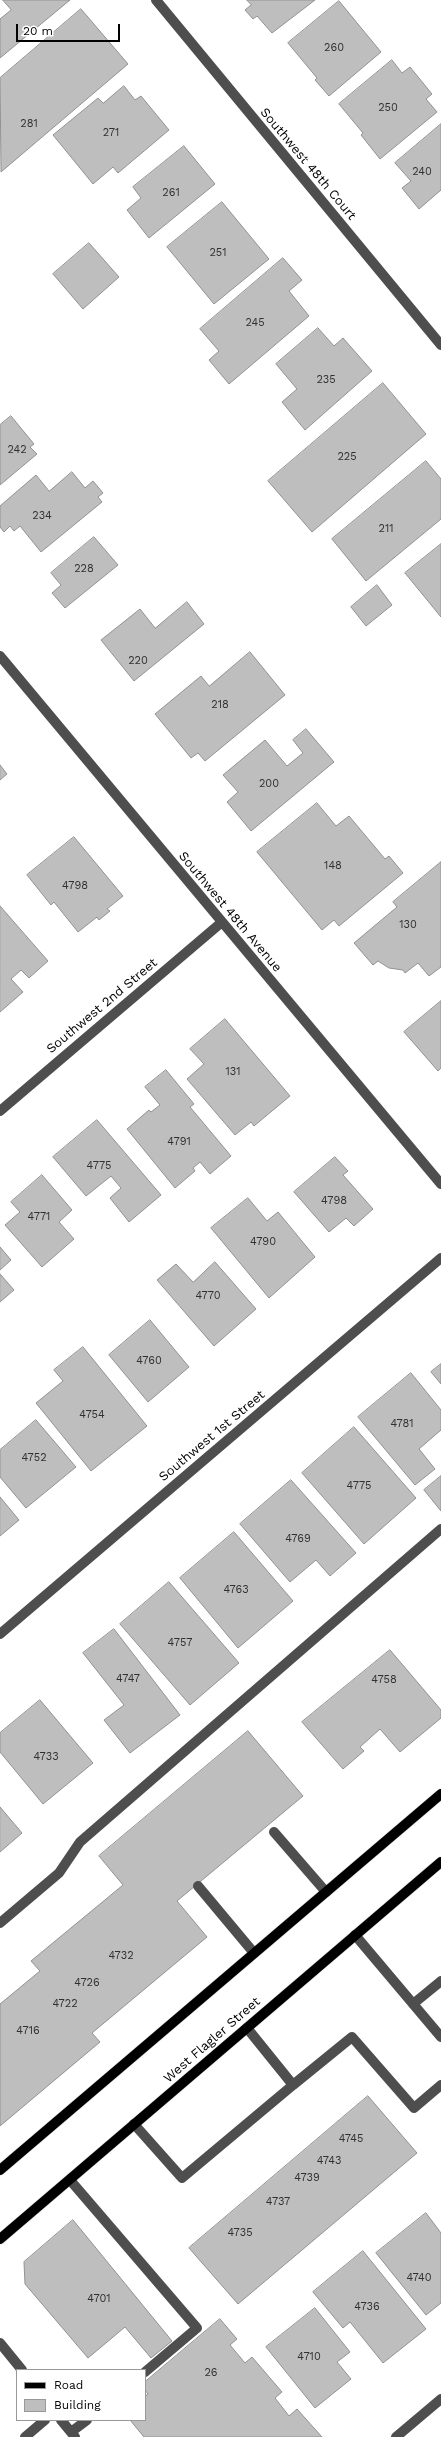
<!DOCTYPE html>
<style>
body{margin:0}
#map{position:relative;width:441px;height:2437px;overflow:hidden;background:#fff;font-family:"Work Sans",sans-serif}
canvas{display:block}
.legend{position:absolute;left:16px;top:2369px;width:130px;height:52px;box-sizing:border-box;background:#fff;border:1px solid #999;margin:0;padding:5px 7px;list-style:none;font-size:12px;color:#000}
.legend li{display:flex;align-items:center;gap:8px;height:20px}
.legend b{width:20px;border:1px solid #999}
.scale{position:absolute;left:16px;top:24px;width:104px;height:18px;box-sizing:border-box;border:2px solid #000;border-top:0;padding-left:5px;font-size:12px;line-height:14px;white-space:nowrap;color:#000;-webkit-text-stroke:3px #fff;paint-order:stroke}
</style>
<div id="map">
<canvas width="441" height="2437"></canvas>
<ul class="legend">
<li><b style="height:5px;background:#000"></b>Road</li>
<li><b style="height:11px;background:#bebebe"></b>Building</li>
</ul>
<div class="scale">20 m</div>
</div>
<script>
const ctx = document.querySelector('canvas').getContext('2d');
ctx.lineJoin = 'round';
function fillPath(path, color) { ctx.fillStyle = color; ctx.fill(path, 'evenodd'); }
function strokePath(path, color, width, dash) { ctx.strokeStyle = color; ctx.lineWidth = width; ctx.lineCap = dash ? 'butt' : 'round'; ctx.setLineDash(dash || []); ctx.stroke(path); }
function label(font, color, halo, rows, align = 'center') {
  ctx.font = font + ' "Work Sans",sans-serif'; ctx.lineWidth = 3; ctx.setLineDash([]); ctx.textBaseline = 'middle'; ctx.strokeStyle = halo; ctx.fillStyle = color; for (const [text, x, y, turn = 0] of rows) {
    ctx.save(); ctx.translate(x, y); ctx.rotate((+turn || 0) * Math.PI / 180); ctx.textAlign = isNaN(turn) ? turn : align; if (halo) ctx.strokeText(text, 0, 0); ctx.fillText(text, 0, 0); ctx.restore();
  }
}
const building = new Path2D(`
 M3,0H70L0,58V19L11,10Z
 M247,0H315L272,33L257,16L253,19L245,10L251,5Z
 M339,1L381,52L329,96L315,80L317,78L288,43Z
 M81,9L128,64L1,172L0,78Z
 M392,60L402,73L410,67L432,94L426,99L437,112L380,159L361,135L363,133L339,104Z
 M124,86L135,100L141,96L169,130L118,173L113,167L93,184L53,135L98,98L103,103Z
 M441,124V190L419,209L402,188L411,181L395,163Z
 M184,146L215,184L149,238L127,210L141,198L133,187Z
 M222,202L269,259L214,304L167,247Z
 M89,243L119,277L83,309L53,274Z
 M283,258L302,280L289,291L309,316L229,384L209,360L219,351L200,329Z
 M318,328L334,346L343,338L372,371L305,430L282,402L297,389L276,364Z
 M383,383L426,434L312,532L268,481Z
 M11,416L34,444L30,447L37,454L0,485V425Z
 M426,461L441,479V519L366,581L332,539Z
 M72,472L85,488L93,481L103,493L98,497L102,502L41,552L20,526L14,531L10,526L4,532L0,527V506L36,475L49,491Z
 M94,537L118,565L65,608L52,593L61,585L51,573Z
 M441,544V617L405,573Z
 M377,585L392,605L366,626L351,607Z
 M187,602L204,624L134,681L101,640L140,609L155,628Z
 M250,652L285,695L205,761L198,753L191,758L155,714L201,676L209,686Z
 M306,729L334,762L251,831L227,802L238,792L223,775L265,740L287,766L303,753L293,740Z
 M0,765L7,774L0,780Z
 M317,803L336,826L349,816L385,859L389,856L403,873L339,926L334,920L322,930L257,852Z
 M74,837L123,896L107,909L110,911L99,920L97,917L78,932L54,902L51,905L27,875Z
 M441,862V967L429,976L418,963L405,973L403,970L389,968L378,961L373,965L354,943L397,907L393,902Z
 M0,906L48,961L29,978L21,970L11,979L23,992L0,1012Z
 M441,1001V1068L438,1071L404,1032Z
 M225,1019L290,1096L254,1126L251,1122L235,1135L187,1079L204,1064L190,1049Z
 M166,1070L194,1104L190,1107L231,1156L210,1174L200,1162L193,1168L195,1171L175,1188L127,1129L149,1110L151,1112L160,1105L145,1087Z
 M97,1120L161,1195L129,1222L110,1198L121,1188L111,1176L86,1196L53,1157Z
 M335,1157L348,1171L343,1175L373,1209L354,1226L346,1218L329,1232L294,1192Z
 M42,1175L72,1210L59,1222L74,1239L42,1267L5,1225L20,1212L11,1202Z
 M248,1198L267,1221L278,1212L315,1257L269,1298L211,1228Z
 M0,1247L11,1260L0,1270Z
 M215,1262L256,1309L214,1346L157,1280L176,1264L193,1282Z
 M0,1274L14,1290L0,1302Z
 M150,1320L189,1367L148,1402L109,1355Z
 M83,1347L147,1426L91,1471L36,1403L63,1381L54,1370Z
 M441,1364V1384L431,1372Z
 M411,1373L441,1410V1430L419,1449L435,1469L415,1485L358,1417Z
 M36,1420L76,1467L26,1508L0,1477V1450Z
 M354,1427L416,1498L364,1544L302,1473Z
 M441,1476V1511L424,1490Z
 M291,1480L356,1553L330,1576L316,1560L290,1582L240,1524Z
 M0,1497L19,1520L0,1536Z
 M234,1532L293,1601L238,1648L180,1578Z
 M169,1582L239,1663L190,1705L120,1624Z
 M114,1629L180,1715L130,1753L104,1720L124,1705L83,1653Z
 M390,1650L441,1710V1718L400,1752L380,1729L360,1747L364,1751L343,1769L302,1722Z
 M40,1700L93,1763L43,1804L0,1752V1733Z
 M248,1731L303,1796L177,1901L207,1937L92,2033L100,2042L0,2126V2004L40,1971L31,1961L123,1885L99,1856Z
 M0,1807L22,1833L0,1852Z
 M368,2096L417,2153L238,2304L189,2248Z
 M426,2213L441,2233V2303L426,2315L376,2253Z
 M73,2220L172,2341L151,2358L125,2327L88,2358L25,2284L24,2262Z
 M363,2251L426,2329L383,2363L350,2322L343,2328L313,2292Z
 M315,2308L350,2352L337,2362L351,2379L315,2408L266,2347Z
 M220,2319L237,2339L230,2345L245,2363L252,2357L282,2392L275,2398L289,2416L297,2409L322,2437H144L130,2420H145V2396L148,2394L145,2390V2382Z`);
fillPath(building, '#bebebe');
strokePath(building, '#929292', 1);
const major = new Path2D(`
 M0,2170L441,1794
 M0,2239L441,1862`);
strokePath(major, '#dbdbdb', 11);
strokePath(new Path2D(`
 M156,0L441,345
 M0,656L441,1184
 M0,1111L222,922
 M0,1634L441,1258
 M274,1832L326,1892
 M198,1886L254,1953
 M0,1923L59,1873L80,1842L441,1529
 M355,1935L441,2037
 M413,2004L441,1981
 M293,2085L352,2037L414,2108L441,2085
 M134,2124L182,2178L293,2085L247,2028
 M70,2180L197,2328L145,2372
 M0,2343L22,2370
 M61,2420L75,2437
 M71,2432L87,2420
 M25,2437L45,2420
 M396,2437L441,2399`), '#4e4e4e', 10);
strokePath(major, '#000', 10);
label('11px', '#303030', null, [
 ["260",334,48],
 ["250",388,108],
 ["281",29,124],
 ["271",111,133],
 ["240",422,172],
 ["261",171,193],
 ["251",218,253],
 ["245",255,323],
 ["235",326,380],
 ["242",17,450],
 ["225",347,457],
 ["234",42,516],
 ["211",386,529],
 ["228",84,569],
 ["220",138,661],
 ["218",220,705],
 ["200",269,784],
 ["148",333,866],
 ["4798",75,886],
 ["130",408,925],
 ["131",233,1072],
 ["4791",179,1142],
 ["4775",99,1166],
 ["4798",334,1201],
 ["4771",39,1217],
 ["4790",263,1242],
 ["4770",208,1296],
 ["4760",149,1361],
 ["4754",92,1415],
 ["4781",402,1424],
 ["4752",34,1458],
 ["4775",359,1486],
 ["4769",298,1539],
 ["4763",236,1590],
 ["4757",180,1643],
 ["4747",128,1679],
 ["4758",384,1680],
 ["4733",46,1757],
 ["4732",121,1956],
 ["4726",87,1983],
 ["4722",65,2004],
 ["4716",28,2031],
 ["4745",351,2139],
 ["4743",329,2161],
 ["4739",307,2178],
 ["4737",278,2202],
 ["4735",240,2233],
 ["4740",419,2278],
 ["4701",99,2299],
 ["4736",367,2307],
 ["4710",309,2357],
 ["26",211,2373]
]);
label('13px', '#000', '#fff', [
 ["Southwest 48th Court",308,164,50],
 ["Southwest 48th Avenue",230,912,50],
 ["Southwest 2nd Street",102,1006,-40],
 ["Southwest 1st Street",212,1436,-40],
 ["West Flagler Street",212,2040,-41]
]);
</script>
